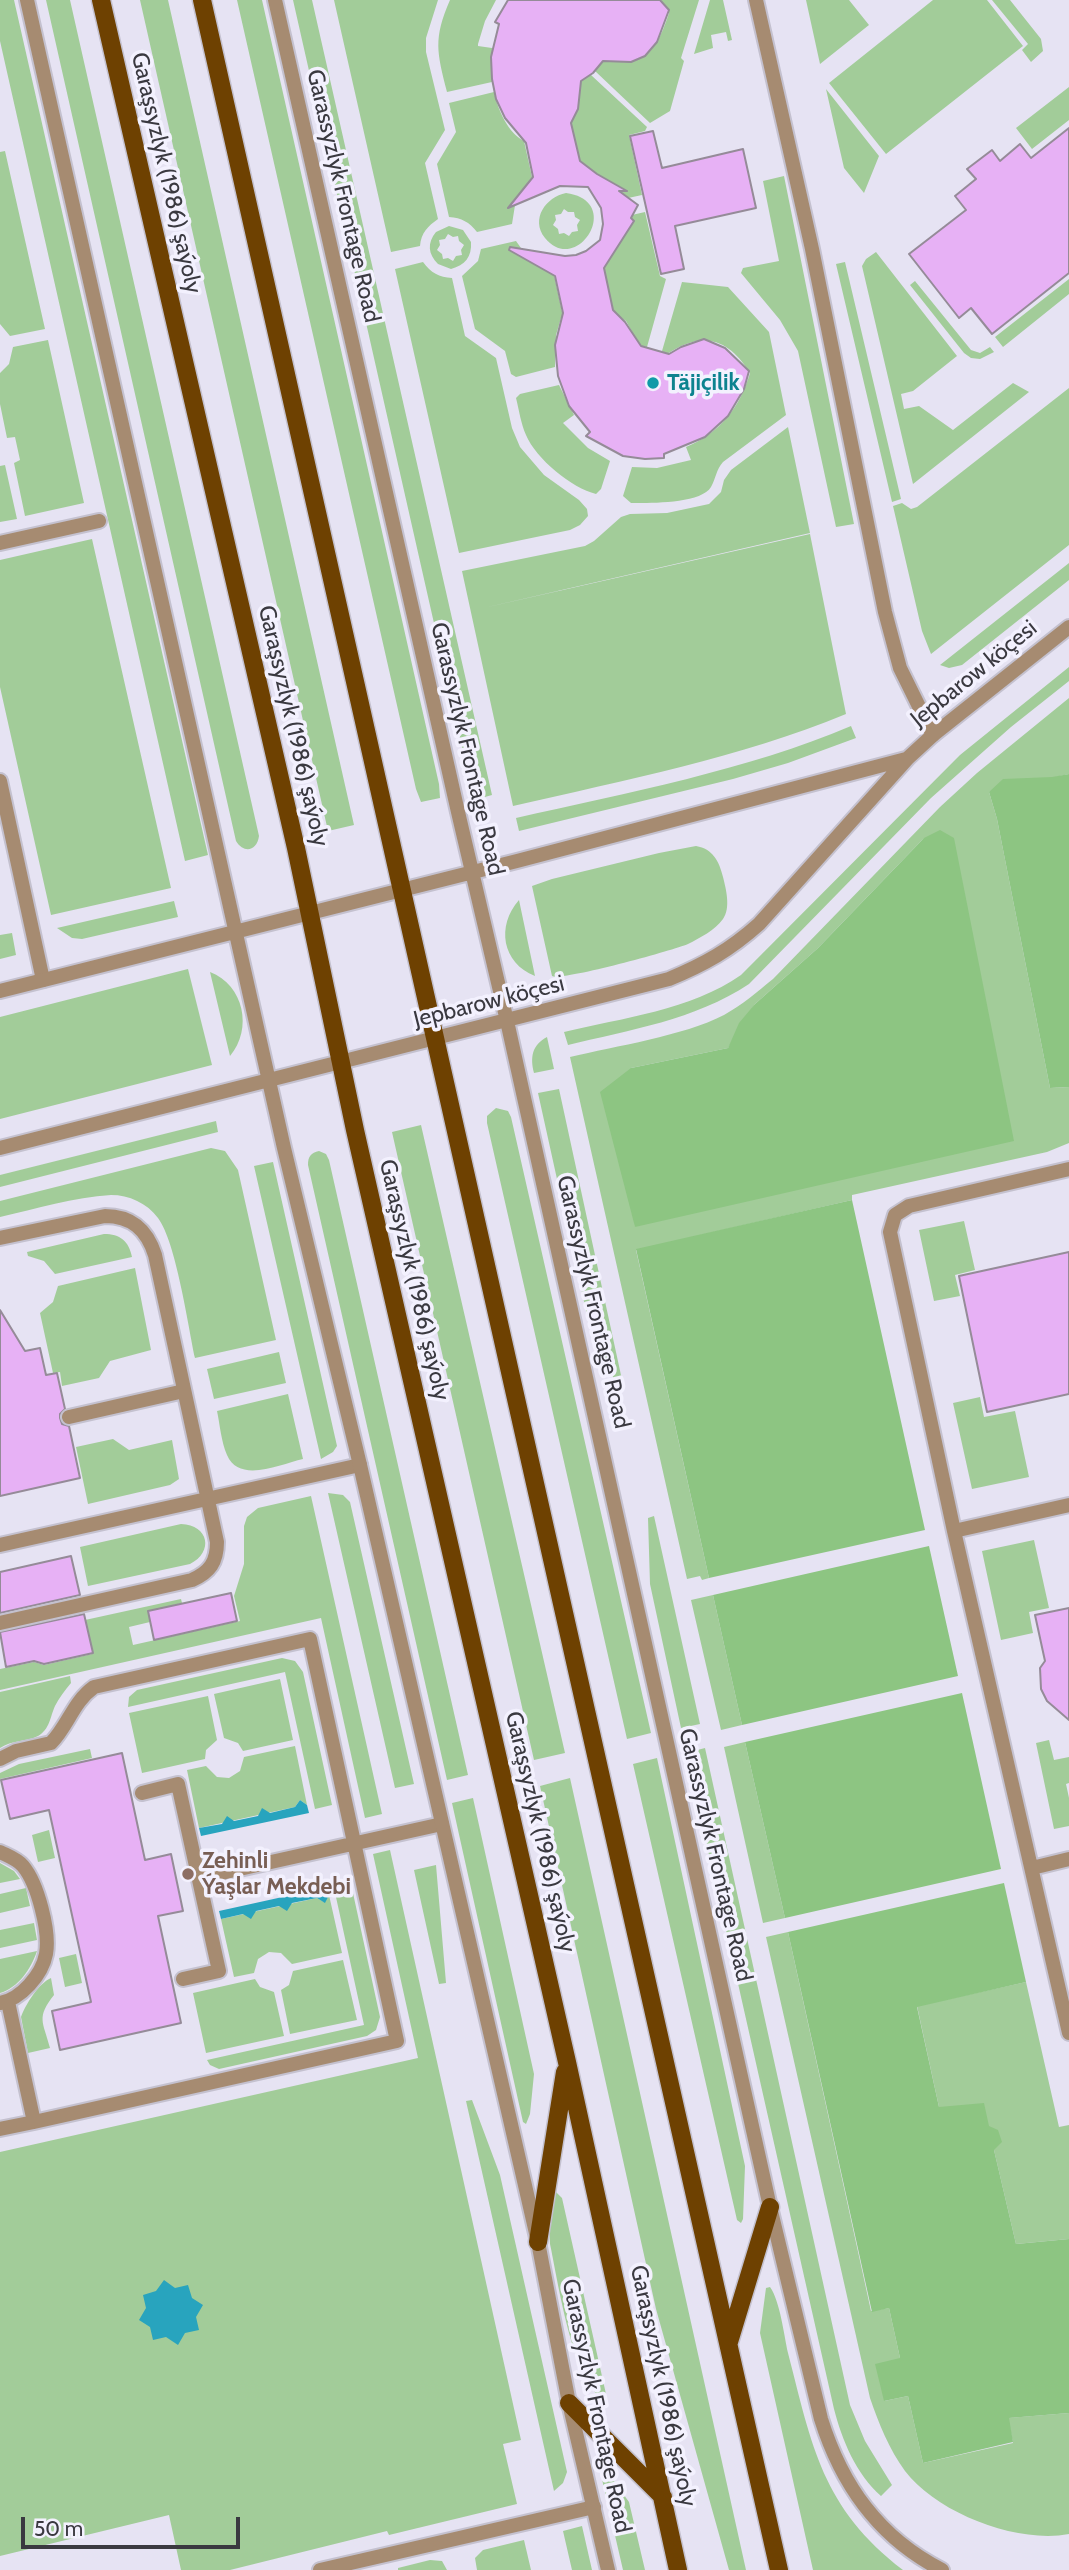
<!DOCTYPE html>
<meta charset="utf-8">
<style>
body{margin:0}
#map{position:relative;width:1069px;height:2570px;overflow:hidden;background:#e6e3f3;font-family:Cabin,sans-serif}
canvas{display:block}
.scale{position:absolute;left:21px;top:2517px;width:219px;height:32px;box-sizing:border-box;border:4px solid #3a3940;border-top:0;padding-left:9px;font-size:21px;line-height:24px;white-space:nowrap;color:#3a3940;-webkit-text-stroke:5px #f3f1fe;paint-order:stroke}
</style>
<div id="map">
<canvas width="1069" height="2570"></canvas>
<div class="scale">50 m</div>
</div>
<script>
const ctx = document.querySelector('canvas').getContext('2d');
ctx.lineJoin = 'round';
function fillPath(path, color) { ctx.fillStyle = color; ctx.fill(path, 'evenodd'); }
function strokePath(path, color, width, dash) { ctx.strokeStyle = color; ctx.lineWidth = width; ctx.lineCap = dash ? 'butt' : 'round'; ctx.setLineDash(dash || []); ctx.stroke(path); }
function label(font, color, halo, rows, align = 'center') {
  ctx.font = font + ' Cabin,sans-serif'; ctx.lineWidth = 7; ctx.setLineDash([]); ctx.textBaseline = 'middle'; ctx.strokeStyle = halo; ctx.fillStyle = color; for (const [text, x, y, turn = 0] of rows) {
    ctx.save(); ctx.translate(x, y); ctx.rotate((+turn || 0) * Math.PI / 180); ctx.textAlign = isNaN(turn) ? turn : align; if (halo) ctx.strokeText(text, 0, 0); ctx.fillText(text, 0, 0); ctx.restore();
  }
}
fillPath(new Path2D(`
 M0,0H14L208,855L185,861L0,41Z
 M46,0H70L259,836C257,851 244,854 236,841Z
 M140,0H168L354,825L328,831Z
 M237,0H262L439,784L440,798L421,802L416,789Z
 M293,0H312L492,795L474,800Z
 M334,0H438L426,38V52L445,130L425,163L438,219C428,226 421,233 420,246L391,252Z
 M450,0H496L485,21L478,44V46L492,48V82L447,92C437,52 433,39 450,0Z
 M661,0H699L681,58L684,61L670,111L650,123L595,71L602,61C646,66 656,52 669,13Z
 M710,0H723L732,40L728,41L726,32L711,35L713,48L694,54Z
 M806,0H849L869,25L820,64Z
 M933,0H987L1023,46L886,154L829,83Z
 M992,0H1010L1041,39L1043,51L1031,62L1022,50L1028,44Z
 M591,75L647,127L645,131L629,135L642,195L619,200L605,179L581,167L571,122L578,109L581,80Z
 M1069,87V120L1032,149L1016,128Z
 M826,89L879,156L864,193L844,168Z
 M494,92C498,110 508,133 524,141L532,177L516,199L512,224L477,232C469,222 462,218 449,217L437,164L456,132L449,103Z
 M5,151L45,329L10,336L0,324V152Z
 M784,176L854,524L836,527L798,351L780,320L741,273L743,268L779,261L763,181Z
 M566,193C625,201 577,277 545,238C530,219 546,197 566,193ZM564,209L568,212H574L575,217L580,220L577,225L578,231L572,232L569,236L564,233L559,234L558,229L553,225L556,220L555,215L561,214Z
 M645,212L660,276L666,279L647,347L640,346L626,321L614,313L603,263L623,217Z
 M449,226L463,230L471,242C472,257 465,265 451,269L438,264C428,254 427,243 436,232ZM448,234L453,237L458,236L459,241L464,245L461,250L462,255L456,256L453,261L448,258L443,259L442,254L437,250L440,245L439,240L445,239Z
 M516,241L531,262L554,275L563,316L561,318L556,335L555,367L516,377L511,374L505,351L475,329L462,276L478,261L481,249Z
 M876,252L957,356L913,391L901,394L904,409L919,406L953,430L1013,383L1029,392L913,484L862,266L866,259Z
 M423,262C431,273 439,277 452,278L465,336L496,358L512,428L520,447L544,475L579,500L587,509L588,516L580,525L570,530L459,553L395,269Z
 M845,262L901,499L892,502L836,264Z
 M1069,279V294L1003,347L995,337Z
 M915,281L971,350L980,353L990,347L994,352L980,359L971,358L964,353L910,285Z
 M682,282L728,287L769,332L786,415L723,462C716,470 716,478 711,487C701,504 649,503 631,503L623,496L632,467L657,468L691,460L686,447C720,433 740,407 750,373C728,337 701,331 667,354L662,351Z
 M48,340L84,503L25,516L14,463L20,460L15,437L7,438L0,404V373L9,364L13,347Z
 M559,385L574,415L563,423L588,448L610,461L601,489L596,494C572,488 536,459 526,435C521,424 519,410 516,398L520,394Z
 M1069,388V545L931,654L922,631L893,506L902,503L911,509L917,507Z
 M788,427L810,533L479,609L810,534L846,714C740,758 625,780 513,806L462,571L585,546L594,541L621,517L630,514L667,513L709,504L721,492L724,480L731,470Z
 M5,465L17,519L0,522V466Z
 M92,539L171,888L51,915L0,687V560Z
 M1069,563V580L962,665L949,668L940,665Z
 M1069,667V681L1011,727L931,798L749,984C695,1020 629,1030 568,1045L564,1032C622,1018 691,1010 741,975L960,755Z
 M1069,698V774L989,792L997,819L1050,1088L1069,1087V1143L1047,1152L852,1195V1200L636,1250L709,1578L702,1580L700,1576L687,1579L570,1057C616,1046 683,1036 724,1015C742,1005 757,992 773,979L940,807L977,773ZM924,838L635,1227L631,1068L728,1048L755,1004L818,948Z
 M851,726L856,738L788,763L733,779L519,831L516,818C626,793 748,770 851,726Z
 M696,846C713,849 719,861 723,877C726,889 731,908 723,919C715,930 700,938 688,944C671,951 562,981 552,976L532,886L552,879L659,853Z
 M519,900L535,976C502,963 496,926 519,900Z
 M174,901L178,917L82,939L72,938L57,928Z
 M12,933L16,955L0,959V935Z
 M188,969L212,1065L0,1119V1017Z
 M210,972C244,985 253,1029 230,1056Z
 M547,1037L554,1069L534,1073C530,1057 532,1045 547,1037Z
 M559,1089L624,1389L618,1391L613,1377L591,1333L538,1093Z
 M496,1108L508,1111L511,1117L651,1733L627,1739L487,1123V1116Z
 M216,1121L218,1132L0,1187V1175Z
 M421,1125L565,1753L534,1760L392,1132Z
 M211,1148L225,1151L238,1170L276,1340L195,1358C188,1325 176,1242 158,1218C147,1203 129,1195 111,1195C74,1197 36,1209 0,1217V1201Z
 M319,1151L326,1154L329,1160L468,1775L447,1780L308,1165C308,1156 311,1153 319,1151Z
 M273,1162L337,1446L333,1452L321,1459L254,1166Z
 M964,1221L975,1270L955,1275L960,1296L934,1301L919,1230Z
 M104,1234C120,1234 129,1241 132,1257L55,1274L44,1261L28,1256L27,1252Z
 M135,1268L151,1350L110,1361L99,1378L62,1386L60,1372L53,1373L40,1313L53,1302L58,1286Z
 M279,1352L286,1383L214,1399L207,1369Z
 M288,1394L303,1459C281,1464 239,1484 227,1455C221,1441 220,1425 217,1411Z
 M980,1397L984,1417L1015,1411L1029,1477L972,1489L953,1403Z
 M113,1439L129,1450L172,1440L179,1479L170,1485L88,1504L76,1447Z
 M328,1493L343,1495L350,1502L414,1784L395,1788Z
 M311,1496L382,1814L365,1818L321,1618L0,1690V1669L34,1662L44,1665L92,1654L85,1620L181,1599L182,1603L148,1611L150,1622L129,1627L133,1645L240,1621L234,1596L244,1564V1526L247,1517L258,1508Z
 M654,1516L700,1724L681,1728L650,1584L648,1518Z
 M181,1524C209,1525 214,1552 190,1564L88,1586L80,1547Z
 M1034,1540L1049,1608L1029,1612L1033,1633L1001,1640L982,1551Z
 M713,1595L742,1725L721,1730L691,1600Z
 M282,1658L295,1661L303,1672L332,1805L315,1809L285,1672L128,1707L129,1697L137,1690Z
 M70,1676L71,1683C65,1690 59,1698 55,1706C50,1717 50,1729 38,1736C26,1742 12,1740 0,1748V1692Z
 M280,1679L293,1740L243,1751L238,1743L224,1738L214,1694Z
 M208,1696L217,1740L206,1750L205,1759L142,1773L129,1713Z
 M1049,1740L1054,1760L1069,1757V1783L1066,1784L1069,1798V1826L1054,1829L1036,1743Z
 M745,1742L785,1918L763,1923L724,1747Z
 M295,1746L307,1805L300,1800L295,1807L199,1828L187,1770L206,1766L217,1777L229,1778L240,1771L244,1757Z
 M705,1748L850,2405L865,2441L892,2485L881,2496C856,2474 842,2440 834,2409L686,1753Z
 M90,1749L92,1758L0,1779V1773L19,1764Z
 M657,1758L745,2166L743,2219L741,2223L737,2220L633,1764Z
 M570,1778L746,2570H729L656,2309L540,1786Z
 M473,1798L534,2074L530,2114L526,2124L523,2122L452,1803Z
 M49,1830L55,1858L38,1862L32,1835Z
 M390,1850L521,2440L503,2444L517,2504L389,2535L387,2531L230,2570H181L169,2515L0,2556V2152L418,2058L373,1854Z
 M0,1863L14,1871L20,1879L0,1883Z
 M436,1865L446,1983L439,1984L414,1870Z
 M351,1884L380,2017L376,2030L367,2036L219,2069L210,2065L207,2060L364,2025L334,1888Z
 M26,1888L30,1906L0,1913V1894Z
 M329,1895L342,1953L292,1964L281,1953L269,1952L258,1959L254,1973L234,1977L221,1919L317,1898L324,1902Z
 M34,1923L37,1940L0,1948V1930Z
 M788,1932L871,2311L889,2308L900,2358L884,2401L908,2396L923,2463L1013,2443L1008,2418L1069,2413V2534C1017,2544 937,2513 905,2471C889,2449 879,2424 870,2398L766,1937Z
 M37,1951C31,1969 18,1988 0,1993V1959Z
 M76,1954L82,1983L65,1987L59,1958Z
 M343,1960L357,2020L290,2034L281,1990L289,1985L293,1971Z
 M51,1978L54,1995C36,2018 43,2021 50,2048L28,2053L21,2017C26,2004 38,1984 51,1978Z
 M255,1979L260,1987L274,1992L284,2036L206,2053L193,1993Z
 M1026,1982L1059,2127L1069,2125V2239L1016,2244L994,2150L939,2107L917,2006Z
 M472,2100L500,2175L567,2472L563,2483L554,2491L466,2101Z
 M555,2191L562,2198L606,2394L603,2398C573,2385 557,2276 550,2244L549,2226Z
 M770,2287C780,2301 784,2335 788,2353C812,2446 822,2508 903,2570H813L760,2333L766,2288Z
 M606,2470L629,2502L645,2570H623L601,2475Z
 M582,2526L592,2570H572L563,2531Z
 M524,2540L531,2570H477L475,2558L483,2550Z
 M430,2560L442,2561L447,2570H398V2568Z`), '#a2cc99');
fillPath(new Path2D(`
 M1069,774V1087L1050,1088L997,819L989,792L1003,779L1052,777Z
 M940,830L954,838L1014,1141L635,1227L600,1092L631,1068L728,1048L739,1023L755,1004L818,948L924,838Z
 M852,1200L925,1530L709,1578L636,1249Z
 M929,1546L958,1676L742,1725L713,1595Z
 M962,1693L1001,1869L785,1918L745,1742Z
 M1004,1883L1026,1982L917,2007L939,2107L984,2103L989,2126L998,2130L1002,2142L994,2150L1016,2244L1069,2239V2413L1009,2418L1013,2442L923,2463L908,2396L884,2401L875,2364L900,2358L889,2308L872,2312L788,1932Z`), '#8dc582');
fillPath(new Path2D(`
 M300,1800L307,1805L309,1813L201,1836L199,1828L222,1824L227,1816L234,1821L258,1816L262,1808L270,1813L295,1807Z
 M328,1887L329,1895L325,1903L317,1898L292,1903L287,1911L279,1906L256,1911L251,1919L243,1914L221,1919L219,1911Z
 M164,2280L175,2288L188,2285L192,2298L203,2305L196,2317L199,2330L185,2333L178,2345L166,2337L153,2340L150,2327L139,2320L146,2308L143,2295L156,2291Z`), '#28a4be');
const building = new Path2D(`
 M508,0H660L669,10L657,42L645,56L631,62L603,61L593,73L581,81L578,109L571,123L580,161L597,174L627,191H619L638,205L631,218L634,221L604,268L613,310L625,322L641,346L669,354L681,347L704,339L725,348L749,371L744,389L728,416L705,437L664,454V458L645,459L623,456L586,436L590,432L569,406L558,376L555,345L563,313L555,276L509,250L510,247L565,256L576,255L586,251L600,240L603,224L601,208L588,187L560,186L508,208L533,177L526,143L505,118L496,99L492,79L491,57L499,24L495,22Z
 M1069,128V273L992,334L971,308L959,318L909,254L966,210L955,196L976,179L967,169L992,150L1000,161L1020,144L1031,158Z
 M653,131L662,168L743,149L756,208L675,226L684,269L661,274L630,136Z
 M1069,1252V1394L987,1412L959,1276Z
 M0,1310L25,1351L40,1348L46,1375L57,1373L65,1409L60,1414V1418L62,1424L69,1426L80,1478L0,1496Z
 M71,1556L80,1595L0,1613V1572Z
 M231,1593L237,1621L154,1640L148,1611Z
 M1069,1608V1720L1047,1701L1041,1689L1040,1668L1045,1661L1035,1615Z
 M84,1614L93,1653L44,1664L34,1661L6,1667L0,1632Z
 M122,1753L145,1860L171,1854L183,1911L158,1916L181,2023L60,2050L52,2011L91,2002L49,1810L10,1819L1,1780Z`);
fillPath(building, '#e7b1f5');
strokePath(building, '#958b98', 2);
const lane = new Path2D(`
 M756,0L812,249L885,612L900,668L933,735
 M0,543L99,521
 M0,781L43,980
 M1069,1169L909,1206L895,1215L890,1232L954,1531L1069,2033
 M0,1238L105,1216C132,1216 147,1230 155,1255L217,1542C217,1562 210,1572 192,1580L0,1623
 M69,1417L184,1391
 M954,1531L1069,1505
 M0,1545L360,1465
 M0,1759L16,1751L51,1743C68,1726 73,1702 94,1687L310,1639L397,2041L34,2122L8,2002
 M142,1793L178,1784L219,1971L183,1979
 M0,1852C8,1856 17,1859 23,1866C38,1884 50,1932 46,1954C42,1975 21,1999 0,2003
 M1032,1868L1069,1859
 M199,1878L442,1824
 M0,2129L34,2122
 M320,2570L594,2507`);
const street = new Path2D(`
 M27,0L284,1148L360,1465L538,2242L569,2403L608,2570
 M275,0L458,812L507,1021L770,2207L821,2419C842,2486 879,2538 942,2570
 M0,991L517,861L906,759
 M0,1148L669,979C705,964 730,950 759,924L908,758L933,735L1069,627`);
const primary = new Path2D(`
 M101,0L296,848L355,1130L567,2062L678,2570
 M202,0L779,2570
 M538,2242L565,2072
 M729,2342L770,2207
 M569,2403L663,2497`);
strokePath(lane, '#c4c1cf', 18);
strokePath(street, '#c4c1cf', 18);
strokePath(primary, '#c4c1cf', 21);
strokePath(lane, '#a68b71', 14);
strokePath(street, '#a68b71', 14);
strokePath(primary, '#6e4101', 18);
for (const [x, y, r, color] of [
 [653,383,7,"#0f9aa8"],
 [188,1874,7,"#8d6e63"]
]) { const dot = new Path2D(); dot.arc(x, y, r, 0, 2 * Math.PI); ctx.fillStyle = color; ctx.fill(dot); strokePath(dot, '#f3f1fe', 2.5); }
label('23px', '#3a3940', '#f3f1fe', [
 ["Garaşsyzlyk (1986) şaýoly",166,173,77],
 ["Garassyzlyk Frontage Road",343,196,77],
 ["Jepbarow köçesi",974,674,-39],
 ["Garaşsyzlyk (1986) şaýoly",293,726,77],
 ["Garassyzlyk Frontage Road",467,749,77],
 ["Jepbarow köçesi",489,1002,-14],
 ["Garaşsyzlyk (1986) şaýoly",414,1280,77],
 ["Garassyzlyk Frontage Road",593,1302,77],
 ["Garaşsyzlyk (1986) şaýoly",540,1832,77],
 ["Garassyzlyk Frontage Road",715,1855,77],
 ["Garaşsyzlyk (1986) şaýoly",663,2386,78],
 ["Garassyzlyk Frontage Road",596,2406,78]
]);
label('bold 23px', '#0d838f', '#f3f1fe', [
 ["Täjiçilik",667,383]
], 'left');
label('bold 23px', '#785e54', '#f3f1fe', [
 ["Zehinli",202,1861],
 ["Ýaşlar Mekdebi",202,1887]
], 'left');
</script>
